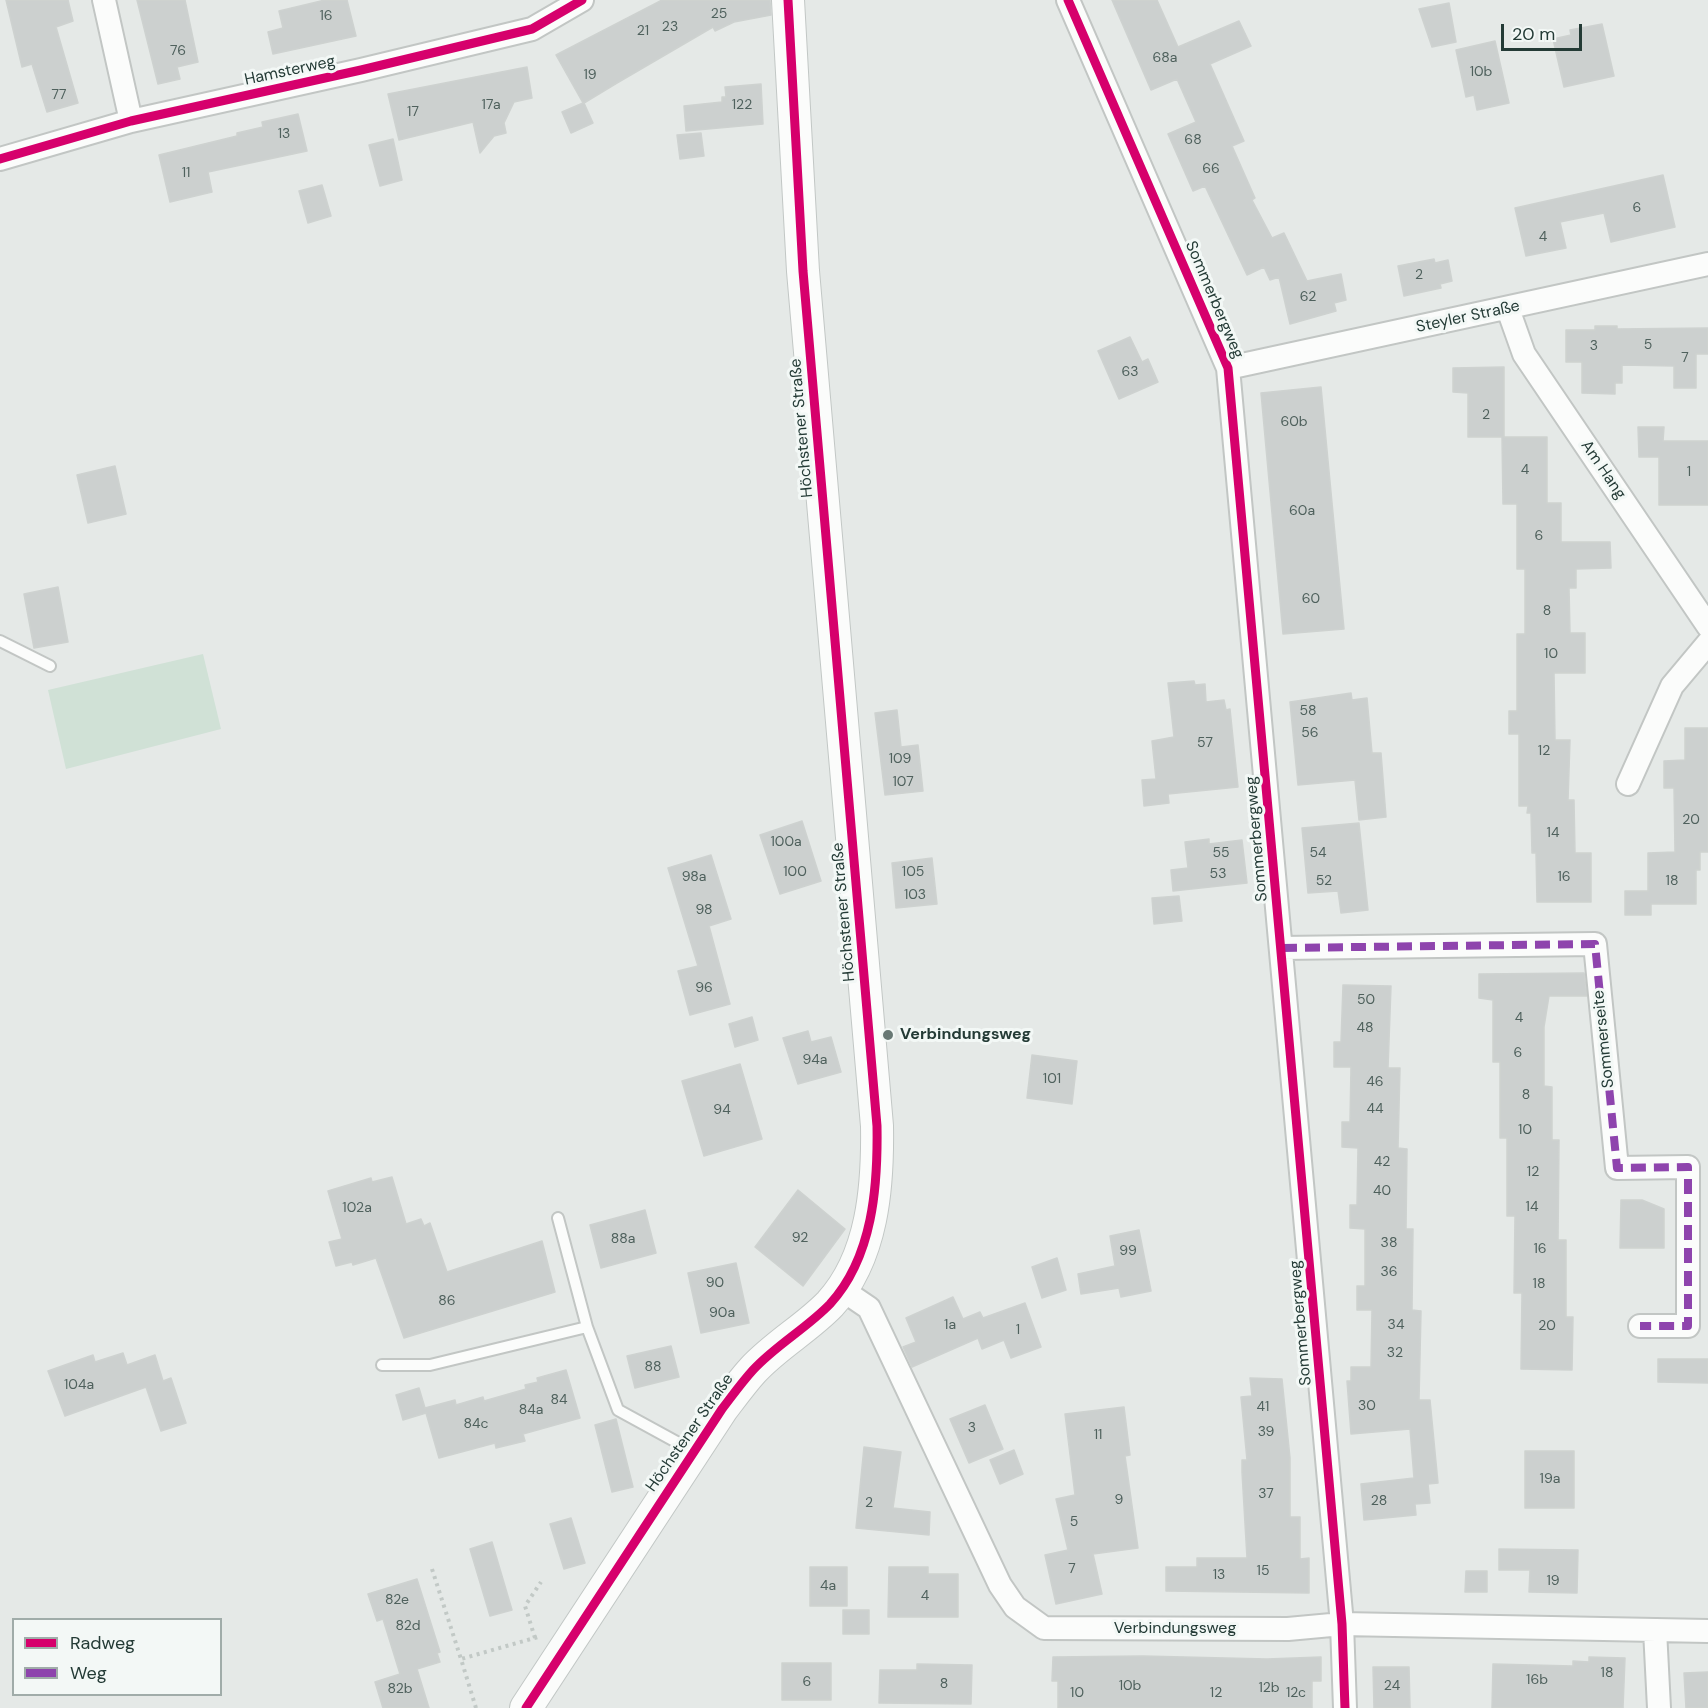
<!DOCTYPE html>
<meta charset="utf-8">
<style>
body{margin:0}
#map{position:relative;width:1708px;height:1708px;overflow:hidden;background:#e5e9e7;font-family:"DM Sans",sans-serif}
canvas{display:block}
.legend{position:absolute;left:12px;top:1618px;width:210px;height:78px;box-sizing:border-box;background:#f3f8f6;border:2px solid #a0aca9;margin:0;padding:8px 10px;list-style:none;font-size:18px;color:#243b36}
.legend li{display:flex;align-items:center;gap:12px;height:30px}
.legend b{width:30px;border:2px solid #a0aca9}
.scale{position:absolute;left:1501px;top:24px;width:81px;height:27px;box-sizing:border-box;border:3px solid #243b36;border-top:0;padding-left:8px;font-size:18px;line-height:21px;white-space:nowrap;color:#243b36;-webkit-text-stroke:4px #f3f8f6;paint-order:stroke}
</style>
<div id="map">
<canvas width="1708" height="1708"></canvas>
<ul class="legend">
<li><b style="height:8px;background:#d6006c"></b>Radweg</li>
<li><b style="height:8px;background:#8e44ad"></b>Weg</li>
</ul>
<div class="scale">20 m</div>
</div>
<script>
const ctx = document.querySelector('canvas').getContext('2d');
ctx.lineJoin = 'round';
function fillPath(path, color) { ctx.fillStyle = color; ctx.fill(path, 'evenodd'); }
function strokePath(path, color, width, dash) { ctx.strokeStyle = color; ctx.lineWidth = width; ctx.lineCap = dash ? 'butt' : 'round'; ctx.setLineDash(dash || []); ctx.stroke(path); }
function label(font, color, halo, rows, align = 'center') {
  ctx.font = font + ' "DM Sans",sans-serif'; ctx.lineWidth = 6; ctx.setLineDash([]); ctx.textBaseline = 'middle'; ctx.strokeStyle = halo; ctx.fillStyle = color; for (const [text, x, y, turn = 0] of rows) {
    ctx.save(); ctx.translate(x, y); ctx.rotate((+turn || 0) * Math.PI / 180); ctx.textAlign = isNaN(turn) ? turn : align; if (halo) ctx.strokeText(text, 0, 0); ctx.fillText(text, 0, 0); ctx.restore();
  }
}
fillPath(new Path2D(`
 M203,654L221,729L66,769L48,690Z`), '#d0e1d6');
const building = new Path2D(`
 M6,0H68L73,21L56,27L78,103L47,112L32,64L22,67Z
 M137,0H185L198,62L177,67L180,79L158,84Z
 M325,0H347L356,36L273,54L268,32L283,28L279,11Z
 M662,0H770L771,15L734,22L715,31L713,27L617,83L584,103L593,123L571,133L562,112L583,103L556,55Z
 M1112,0H1157L1178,47L1239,21L1251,46L1210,64L1244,141L1232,146L1255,198L1252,200L1272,238L1284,233L1307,281L1341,274L1346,300L1334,303L1336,311L1290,324L1279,277L1270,280L1264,267L1247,275L1205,186L1193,191L1168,134L1196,122L1177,79L1151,90Z
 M1449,3L1456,42L1432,47L1419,9Z
 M1602,24L1614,76L1564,87L1553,39L1571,35L1570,30Z
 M1495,41L1509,103L1477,110L1474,95L1466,97L1456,50Z
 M527,67L532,98L514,102L504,123L506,133L494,136L480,153L473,122L399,140L388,94Z
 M761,84L763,124L686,131L684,106L722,102V97H726L725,87Z
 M298,114L307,151L208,172L212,192L170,202L159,155L237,136V133L263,127L262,122Z
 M701,133L704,156L680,159L677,135Z
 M393,139L402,180L380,186L369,145Z
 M1663,175L1675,227L1611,242L1604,213L1560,222L1566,248L1526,256L1515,208Z
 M322,185L331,216L308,223L299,191Z
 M1434,259L1435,263L1448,260L1452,281L1440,284L1441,288L1404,296L1398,266Z
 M1595,326H1617V329L1708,328V354H1696V388H1674V366L1622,365V383H1615V394L1582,393V362H1566V330H1595Z
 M1130,337L1142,362L1148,359L1158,382L1119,399L1098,351Z
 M1504,367V437H1547V503H1561V542H1610L1611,568L1576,569V588H1569L1570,633H1585V673H1554L1555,740H1570L1568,800H1574L1575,853H1591V902H1537L1536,853H1532L1531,813H1527L1528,806H1519V734H1509V711H1517V634H1525V569H1517V504H1503L1502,437H1468V393L1453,392V368Z
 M1321,387L1344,629L1283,634L1261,393Z
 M1638,427H1664L1663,441H1708V505H1659V457H1639Z
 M115,466L126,514L88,523L77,475Z
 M58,587L68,642L34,648L24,594Z
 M1194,681L1195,685L1205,684L1206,702L1224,700L1226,710L1230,709L1238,787L1168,794L1169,803L1144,806L1142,780L1156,779L1152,741L1174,737L1168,683Z
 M1351,693L1352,700L1367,698L1372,753H1381L1386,817L1359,820L1355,780L1298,785L1290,702Z
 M897,710L901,747L918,745L923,791L885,795L875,713Z
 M1685,728H1708V852H1700V870H1696V904H1651V915H1625V891H1648V853L1675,852L1674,788H1664V761L1685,760Z
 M802,821L821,881L780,894L760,835Z
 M1359,823L1368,910L1341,913L1338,891L1308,893L1302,828Z
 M1209,839V844L1242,840L1247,883L1173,891L1171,870L1188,868L1185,842Z
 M711,855L731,919L709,926L730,1004L690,1015L678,971L698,966L668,868Z
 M932,858L937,904L896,908L892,863Z
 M1179,896L1182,921L1154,924L1152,898Z
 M1584,973L1587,996H1549L1544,1027V1086L1552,1087V1140H1559L1558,1240H1566V1317H1573L1572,1370L1521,1369L1522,1293H1514L1515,1216H1507V1138H1500V1062H1493V1000L1479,998V974Z
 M1343,985L1391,986L1388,1068H1400L1398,1148L1407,1149L1406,1229H1413L1412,1310L1421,1311L1419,1400H1430L1438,1483L1428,1484L1430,1503L1415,1504L1416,1515L1364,1520L1361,1484L1414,1478L1410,1429L1351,1434L1347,1381H1351V1367H1371L1372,1310H1357V1286H1365V1229L1350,1228V1205H1357L1358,1148L1342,1147V1122H1350L1351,1067H1334V1042H1341Z
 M752,1017L758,1040L735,1047L729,1024Z
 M808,1031L811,1042L831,1037L841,1072L798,1084L783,1038Z
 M1032,1055L1077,1061L1072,1104L1027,1098Z
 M740,1064L762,1139L704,1156L682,1081Z
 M392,1177L406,1224L421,1219L424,1226L430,1223L447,1272L542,1241L555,1292L404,1338L376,1258L353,1265L352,1262L336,1266L329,1242L342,1239L328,1191L371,1178L372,1182Z
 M798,1190L845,1229L803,1286L755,1247Z
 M1621,1200H1642L1664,1209V1248H1620Z
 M645,1210L656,1253L601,1268L590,1225Z
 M1139,1230L1151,1291L1121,1297L1119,1288L1081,1294L1078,1274L1115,1266L1110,1236Z
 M1057,1258L1066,1290L1042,1298L1032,1267Z
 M736,1263L749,1323L701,1333L688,1273Z
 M953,1297L963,1319L980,1312L983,1318L1025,1303L1041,1347L1011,1358L1004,1340L982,1349L978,1338L912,1367L903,1347L916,1342L906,1318Z
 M671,1346L679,1377L635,1388L627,1356Z
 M123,1353L127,1365L155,1355L163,1381L171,1378L186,1423L161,1431L146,1387L65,1416L48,1371L93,1355L95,1362Z
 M1658,1359H1708V1383L1658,1382Z
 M566,1370L580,1418L523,1434L525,1441L496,1448L495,1443L439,1458L426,1413L403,1420L396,1395L419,1388L425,1408L455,1400L456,1405L483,1397L484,1401L526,1389L525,1385L538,1382L537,1378Z
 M1250,1378L1282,1379L1290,1458V1517H1300V1559L1309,1558V1593L1166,1591V1567H1197V1558H1247L1242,1472V1460H1247L1241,1397L1252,1396Z
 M985,1405L1003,1449L969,1463L950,1419Z
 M1124,1407L1130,1455L1125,1456L1138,1548L1093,1554L1102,1594L1056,1604L1045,1555L1068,1550L1056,1499L1075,1495L1065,1414Z
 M616,1419L633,1487L612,1492L595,1425Z
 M864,1447L901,1452L893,1508L930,1512L929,1535L856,1528Z
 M1014,1450L1023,1474L1000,1484L990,1460Z
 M1525,1451H1574V1508H1525Z
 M571,1518L585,1563L564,1569L550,1524Z
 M492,1542L512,1610L490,1616L470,1549Z
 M1499,1549L1578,1550L1577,1593L1529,1592L1530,1570H1499Z
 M810,1567H847V1606H810Z
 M889,1567H928V1574H958V1617H888Z
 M1466,1571H1487V1592H1465Z
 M417,1579L440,1652L437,1653L440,1662L417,1669L429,1708H383L375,1682L400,1674L383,1619L377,1621L368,1594Z
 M843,1610H869V1634H843Z
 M1143,1656L1267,1659L1321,1657V1681H1312V1708H1058V1681H1052L1053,1657Z
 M1589,1657L1625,1658L1623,1708H1492L1493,1664L1573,1666V1661L1589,1662Z
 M782,1663H831V1700H782Z
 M917,1664L972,1665L971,1704L879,1703L880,1670H917Z
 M1373,1667H1409L1410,1708H1374Z
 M1708,1672V1708H1686L1684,1673Z`);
fillPath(building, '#ccd0cf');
strokePath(building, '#ced2d0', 1.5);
const lane = new Path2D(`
 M0,641L50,666
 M558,1218L587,1327L618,1410L693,1451
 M382,1365H430L587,1327`);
const street = new Path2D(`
 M104,0L131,121
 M1068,0L1228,368L1342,1624L1345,1708
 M0,159L131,121L361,70L532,29L582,0
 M1508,309L1524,354L1708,626
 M1228,368L1708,264
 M1628,784L1672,686L1708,643
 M1282,948L1595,944L1617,1168L1688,1167V1326H1640
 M841,1289L869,1308L1000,1585L1015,1607L1044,1628L1288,1629L1342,1624L1708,1631
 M1655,1630L1659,1708`);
const secondary = new Path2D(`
 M526,1708L722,1409C732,1396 742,1382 753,1370C776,1345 807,1328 830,1304C873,1257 878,1186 877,1126L803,271L788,0`);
strokePath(lane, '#c2c6c4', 14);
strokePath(street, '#c2c6c4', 26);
strokePath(secondary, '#c2c7c5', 34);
strokePath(new Path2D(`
 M432,1569L461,1659
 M535,1638L525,1606L541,1582
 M476,1708L461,1659L538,1637`), '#c2c9c6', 4, [3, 4.5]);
strokePath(lane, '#fbfcfb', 10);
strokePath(street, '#fbfcfb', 22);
strokePath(secondary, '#fbfcfb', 32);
strokePath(new Path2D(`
 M1282,948L1595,944L1617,1168L1688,1167V1326H1640`), '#8e44ad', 8, [15, 8]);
strokePath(new Path2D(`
 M1068,0L1228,368L1342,1624L1345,1708
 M0,159L131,121L361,70L532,29L582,0
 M526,1708L722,1409C732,1396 742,1382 753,1370C776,1345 807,1328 830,1304C873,1257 878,1186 877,1126L803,271L788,0`), '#d6006c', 9);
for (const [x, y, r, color] of [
 [888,1035,6,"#687874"]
]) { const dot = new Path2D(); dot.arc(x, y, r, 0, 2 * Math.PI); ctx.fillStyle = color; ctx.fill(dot); strokePath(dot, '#f3f8f6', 2); }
label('14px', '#4f615d', null, [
 ["25",719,14],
 ["16",326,16],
 ["23",670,27],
 ["21",643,31],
 ["76",178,51],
 ["68a",1165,58],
 ["10b",1481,72],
 ["19",590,75],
 ["77",59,95],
 ["17a",491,105],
 ["122",742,105],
 ["17",413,112],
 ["13",284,134],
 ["68",1193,140],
 ["66",1211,169],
 ["11",186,173],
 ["6",1637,208],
 ["4",1543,237],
 ["2",1419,275],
 ["62",1308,297],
 ["5",1648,345],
 ["3",1594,346],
 ["7",1685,358],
 ["63",1130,372],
 ["2",1486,415],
 ["60b",1294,422],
 ["4",1525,470],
 ["1",1689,472],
 ["60a",1302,511],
 ["6",1539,536],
 ["60",1311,599],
 ["8",1547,611],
 ["10",1551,654],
 ["58",1308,711],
 ["56",1310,733],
 ["57",1205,743],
 ["12",1544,751],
 ["109",900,759],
 ["107",903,782],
 ["20",1691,820],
 ["14",1553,833],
 ["100a",786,842],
 ["55",1221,853],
 ["54",1318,853],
 ["100",795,872],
 ["105",913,872],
 ["53",1218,874],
 ["98a",694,877],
 ["16",1564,877],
 ["52",1324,881],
 ["18",1672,881],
 ["103",915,895],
 ["98",704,910],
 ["96",704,988],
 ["50",1366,1000],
 ["4",1519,1018],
 ["48",1365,1028],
 ["6",1518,1053],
 ["94a",815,1060],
 ["101",1052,1079],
 ["46",1375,1082],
 ["8",1526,1095],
 ["44",1375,1109],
 ["94",722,1110],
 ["10",1525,1130],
 ["42",1382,1162],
 ["12",1533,1172],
 ["40",1382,1191],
 ["14",1532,1207],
 ["102a",357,1208],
 ["92",800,1238],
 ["88a",623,1239],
 ["38",1389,1243],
 ["16",1540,1249],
 ["99",1128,1251],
 ["36",1389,1272],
 ["90",715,1283],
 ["18",1539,1284],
 ["86",447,1301],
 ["90a",722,1313],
 ["1a",950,1325],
 ["34",1396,1325],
 ["20",1547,1326],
 ["1",1018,1330],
 ["32",1395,1353],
 ["88",653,1367],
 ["104a",79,1385],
 ["84",559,1400],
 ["30",1367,1406],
 ["41",1263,1407],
 ["84a",531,1410],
 ["84c",476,1424],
 ["3",972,1428],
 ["39",1266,1432],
 ["11",1098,1435],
 ["19a",1550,1479],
 ["37",1266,1494],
 ["9",1119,1500],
 ["28",1379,1501],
 ["2",869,1503],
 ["5",1074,1522],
 ["7",1072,1569],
 ["15",1263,1571],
 ["13",1219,1575],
 ["19",1553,1581],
 ["4a",828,1586],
 ["4",925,1596],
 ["82e",397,1600],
 ["82d",408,1626],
 ["18",1607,1673],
 ["16b",1537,1680],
 ["6",807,1682],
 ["8",944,1684],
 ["10b",1130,1686],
 ["24",1392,1686],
 ["12b",1269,1688],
 ["82b",400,1689],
 ["10",1077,1693],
 ["12",1216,1693],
 ["12c",1296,1693]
]);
label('16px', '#243b36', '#f3f8f6', [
 ["Hamsterweg",290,71,-12],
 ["Sommerbergweg",1214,300,67],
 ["Steyler Straße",1468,317,-12],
 ["Höchstener Straße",802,428,-95],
 ["Am Hang",1603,470,56],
 ["Sommerbergweg",1257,839,-95],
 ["Höchstener Straße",844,912,-95],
 ["Sommerseite",1604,1039,-96],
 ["Sommerbergweg",1301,1323,-95],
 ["Höchstener Straße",690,1433,-55],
 ["Verbindungsweg",1175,1629]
]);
label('bold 16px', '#243b36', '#f3f8f6', [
 ["Verbindungsweg",900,1035]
], 'left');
</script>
